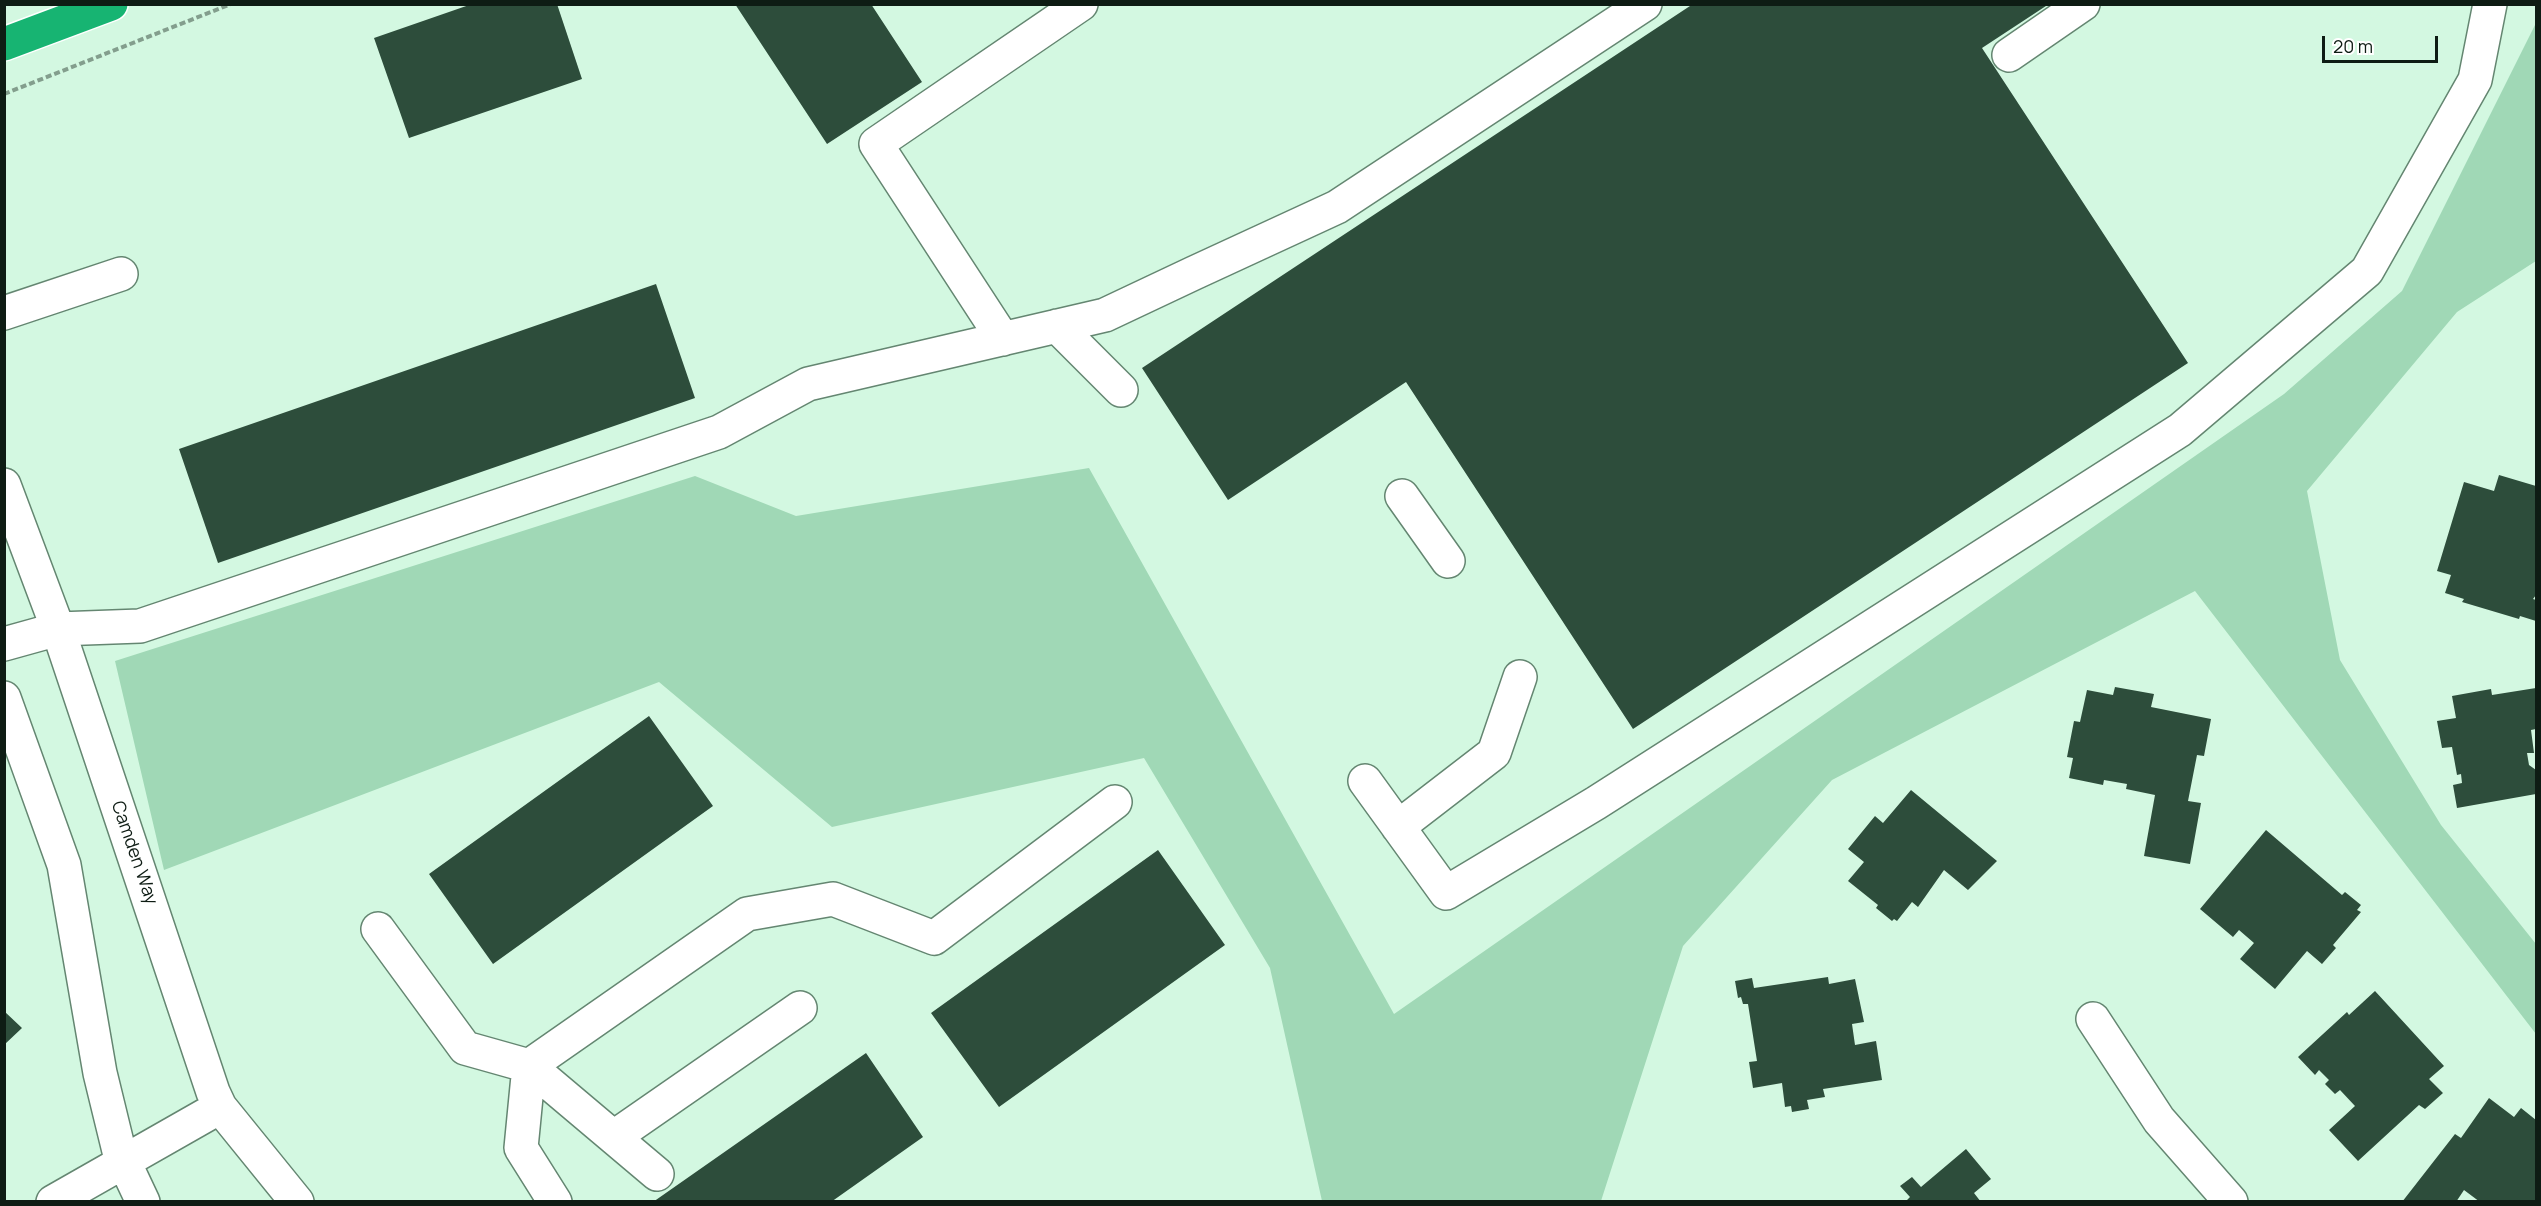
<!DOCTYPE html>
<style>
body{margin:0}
#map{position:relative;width:2541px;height:1206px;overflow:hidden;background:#d3f8e1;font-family:Manrope,sans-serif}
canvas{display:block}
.frame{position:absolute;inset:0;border:6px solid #0e1c14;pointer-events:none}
.scale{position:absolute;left:2322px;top:36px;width:116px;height:27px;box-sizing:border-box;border:3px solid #0e1c14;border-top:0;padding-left:8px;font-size:18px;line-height:21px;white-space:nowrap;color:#0e1c14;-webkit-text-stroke:4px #fff;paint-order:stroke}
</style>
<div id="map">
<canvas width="2541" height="1206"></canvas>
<div class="frame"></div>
<div class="scale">20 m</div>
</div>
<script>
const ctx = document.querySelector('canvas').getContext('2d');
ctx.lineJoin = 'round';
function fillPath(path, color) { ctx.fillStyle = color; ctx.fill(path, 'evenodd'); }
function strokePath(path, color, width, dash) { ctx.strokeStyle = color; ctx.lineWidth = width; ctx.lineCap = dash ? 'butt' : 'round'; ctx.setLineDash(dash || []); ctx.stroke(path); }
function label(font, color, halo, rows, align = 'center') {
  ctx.font = font + ' Manrope,sans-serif'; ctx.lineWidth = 6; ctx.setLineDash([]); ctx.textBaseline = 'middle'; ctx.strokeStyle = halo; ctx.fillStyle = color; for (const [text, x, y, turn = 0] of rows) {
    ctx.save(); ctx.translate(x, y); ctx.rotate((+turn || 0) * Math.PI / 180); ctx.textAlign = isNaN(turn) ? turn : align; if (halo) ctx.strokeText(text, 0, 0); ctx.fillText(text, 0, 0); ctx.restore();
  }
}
fillPath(new Path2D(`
 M2536,23V261L2457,312L2307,491L2340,660L2441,825L2536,944V1034L2195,591L1832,780L1683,946L1601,1201H1322L1270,968L1144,758L832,827L659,682L164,870L115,661L695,476L796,516L1089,468L1394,1014L2284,394L2402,291Z`), '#a0d8b6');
fillPath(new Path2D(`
 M472,4H557L582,79L409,138L374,38Z
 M735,4H871L922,82L827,144Z
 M1693,4H2049L1982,48L2188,363L1633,729L1406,382L1228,500L1142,368Z
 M656,284L695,398L218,563L179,449Z
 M2499,475L2536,486V595L2533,599L2536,600V621L2520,616L2519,619L2462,602L2464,599L2445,593L2451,575L2437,571L2464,482L2494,491Z
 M2115,687L2154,694L2151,707L2211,719L2204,756L2197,755L2188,801L2201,803L2190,864L2144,856L2155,795L2126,789L2127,784L2104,780L2103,785L2069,778L2073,758L2067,757L2074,721L2080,722L2087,690L2113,695Z
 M2536,688V729L2531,730L2534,753H2527L2529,765L2536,770V794L2457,808L2453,785L2462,783L2461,774L2457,775L2452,747L2442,748L2437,721L2456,718L2452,696L2491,689L2492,695Z
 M649,716L713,806L493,964L429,874Z
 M1911,790L1997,861L1968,890L1944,870L1918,907L1912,902L1897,921L1894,919L1892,921L1876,908L1878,905L1848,881L1864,862L1848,849L1875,816L1883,823Z
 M2266,830L2342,895L2345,892L2361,905L2357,910L2361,912L2333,945L2336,948L2322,964L2307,951L2275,989L2240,959L2254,943L2239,930L2233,937L2200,909Z
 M1158,850L1225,945L999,1107L931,1013Z
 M1828,977L1829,984L1855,979L1864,1022L1852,1024L1855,1045L1876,1041L1882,1080L1823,1089L1825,1097L1807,1100L1809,1109L1792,1112L1791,1106L1785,1107L1782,1083L1753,1088L1749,1062L1757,1061L1748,1004H1743L1741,997L1738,998L1735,981L1752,978L1754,988Z
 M2375,991L2444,1066L2429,1079L2443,1093L2425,1109L2419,1105L2358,1161L2329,1130L2355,1106L2340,1090L2335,1094L2325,1084L2329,1080L2319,1070L2315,1075L2298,1057L2347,1012L2349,1015Z
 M4,1011L22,1028L4,1045Z
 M866,1053L923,1137L831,1202H653Z
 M2489,1098L2514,1117L2521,1108L2536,1120V1202H2480L2464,1190L2456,1202H2402L2455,1134L2461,1138Z
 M1966,1149L1991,1179L1974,1193L1981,1202H1905L1910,1197L1900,1186L1912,1177L1921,1187Z`), '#2d4d3b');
const minor = new Path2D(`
 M2009,55L2083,4
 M4,313L121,274
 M1057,326L1121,390
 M1003,339L876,144L1081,4
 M4,485L58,629L213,1092L220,1107L297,1202
 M1402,496L1448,561
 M4,644L58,629L140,626L719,432L808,384L1105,315L1194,273L1337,207L1645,4
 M4,698L64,865L100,1073L119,1151L143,1202
 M1365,781L1446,893L1596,803L2180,430L2367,271L2475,80L2490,4
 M1398,827L1494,753L1520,677
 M378,929L465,1048L529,1066L657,1174
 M2093,1019L2159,1120L2231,1202
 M614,1137L800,1008
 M53,1202L220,1107
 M555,1202L521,1148L529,1066L747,914L833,899L934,938L1115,802`);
const highway = new Path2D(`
 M4,44L111,4`);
strokePath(minor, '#648671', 36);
strokePath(highway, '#fff', 36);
strokePath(new Path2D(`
 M4,94L231,4`), '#839e8d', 4, [6, 3]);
strokePath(minor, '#fff', 33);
strokePath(highway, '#17b472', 33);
label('18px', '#0e1c14', '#fff', [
 ["Camden Way",134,853,71]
]);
</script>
